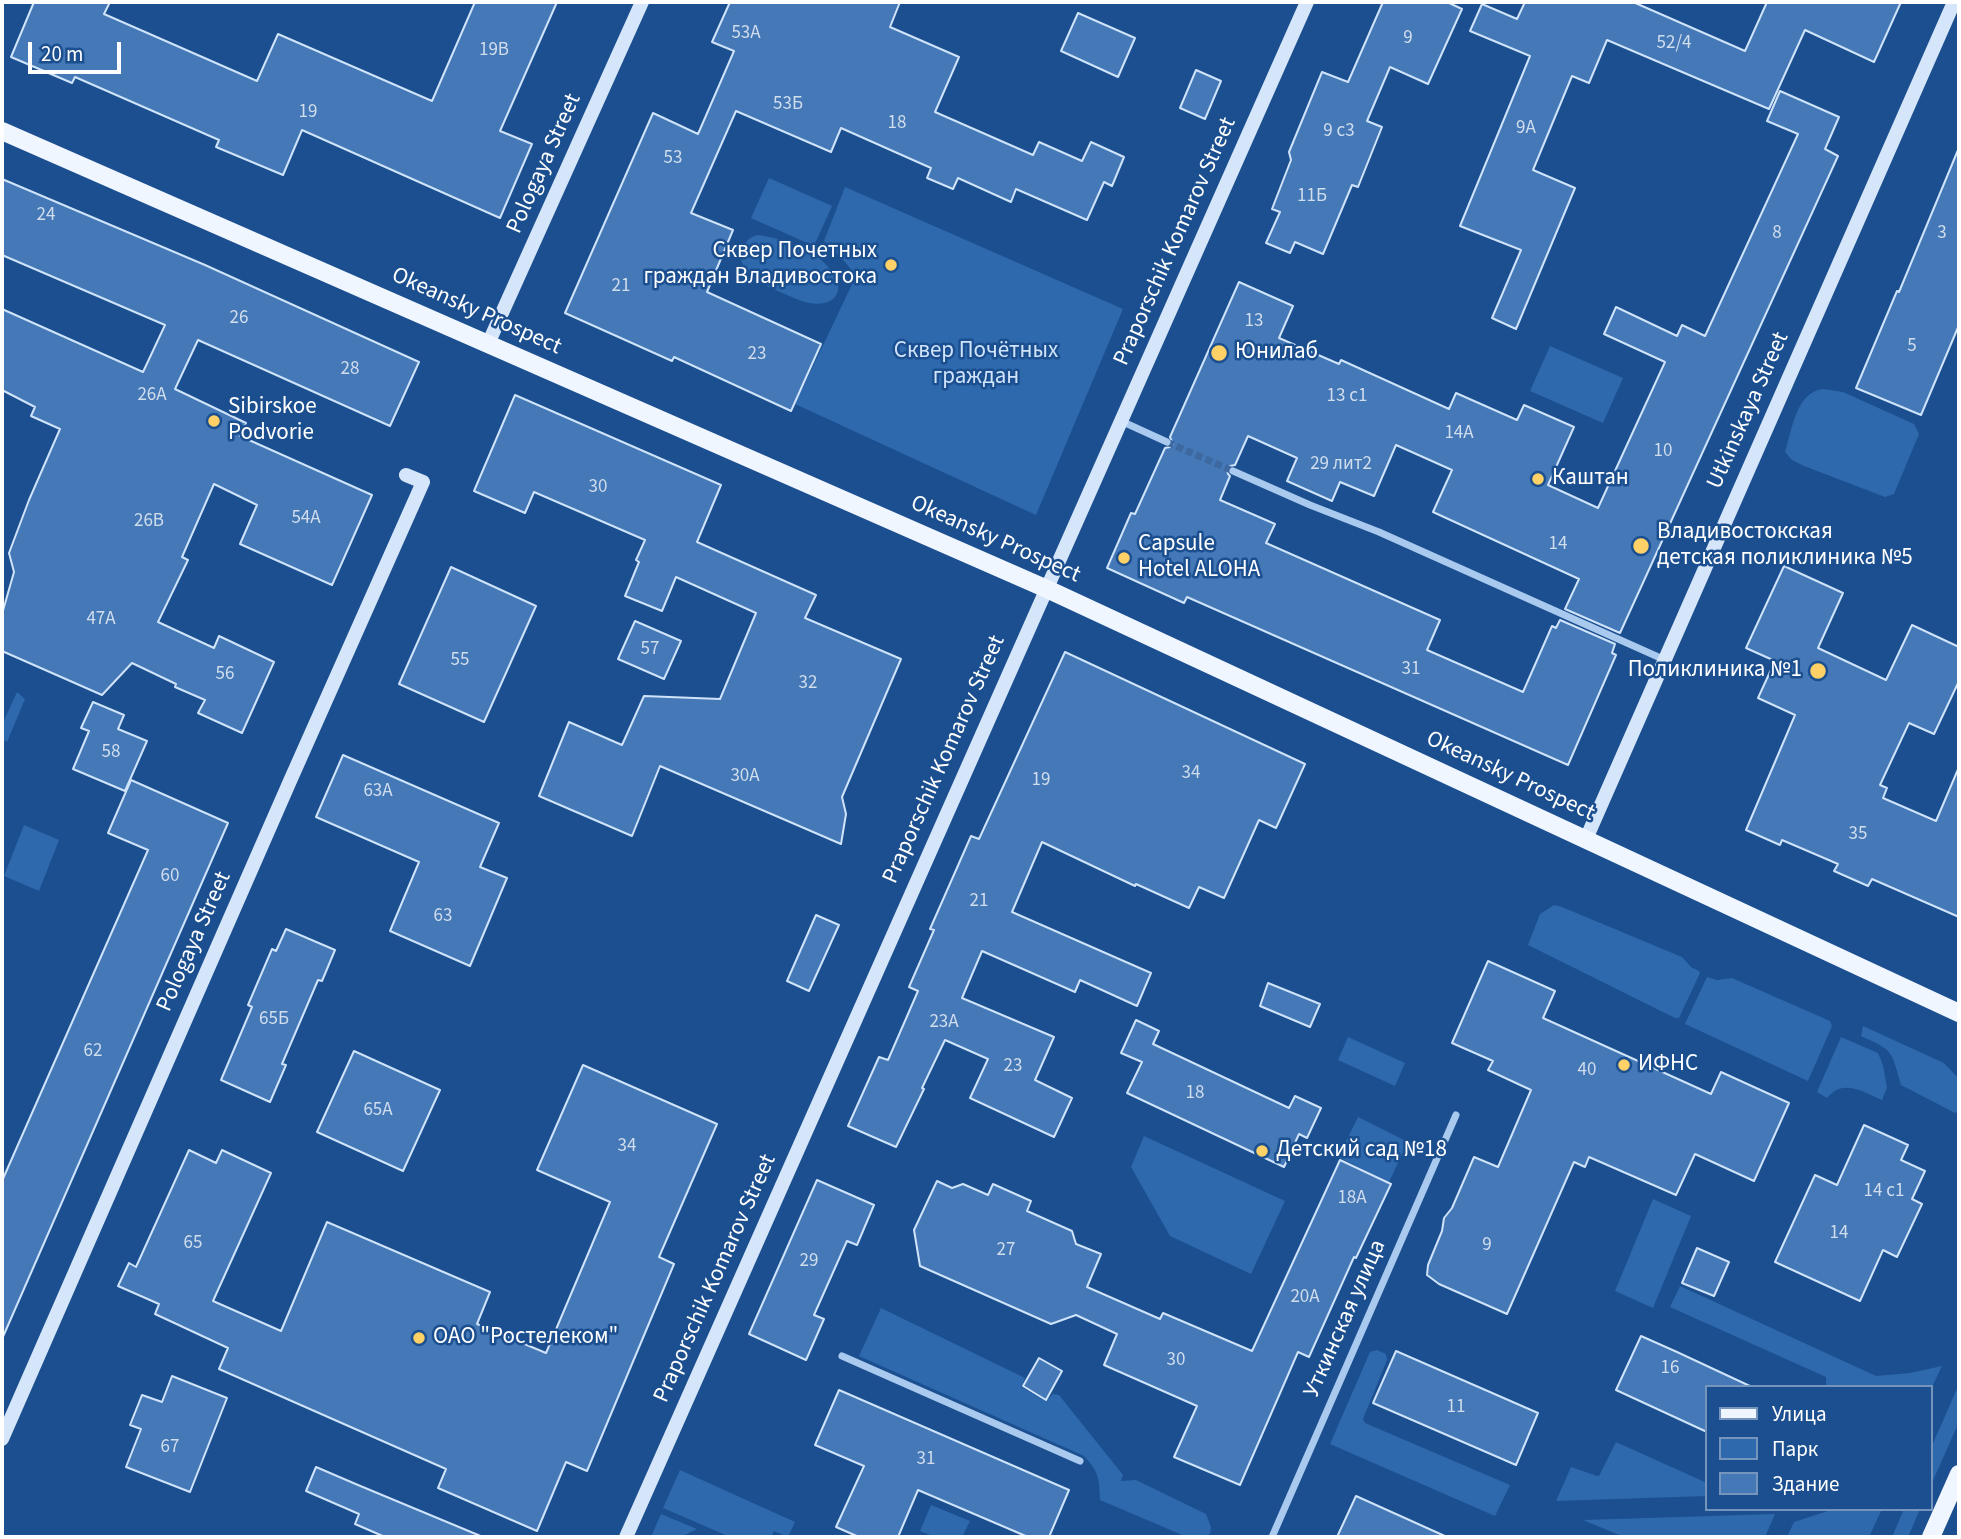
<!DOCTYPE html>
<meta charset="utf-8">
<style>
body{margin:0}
#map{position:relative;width:1961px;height:1539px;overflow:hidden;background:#1b4f8f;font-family:"Source Sans 3",sans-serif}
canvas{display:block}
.frame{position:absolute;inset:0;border:4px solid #fff;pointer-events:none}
.legend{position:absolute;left:1705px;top:1385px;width:228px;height:126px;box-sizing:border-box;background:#1b4f8f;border:2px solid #7695bc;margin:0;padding:9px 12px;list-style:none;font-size:21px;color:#fff}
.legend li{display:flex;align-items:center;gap:14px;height:35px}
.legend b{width:35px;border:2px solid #7695bc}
.scale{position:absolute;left:28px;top:42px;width:93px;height:32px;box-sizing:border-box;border:4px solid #fff;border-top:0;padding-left:9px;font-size:21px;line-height:24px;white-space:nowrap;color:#fff;-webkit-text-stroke:5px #1b4f8f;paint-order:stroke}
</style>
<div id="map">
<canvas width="1961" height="1539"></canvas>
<div class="frame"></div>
<ul class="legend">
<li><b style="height:9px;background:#f0f6ff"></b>Улица</li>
<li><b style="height:19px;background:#2e69ad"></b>Парк</li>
<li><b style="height:19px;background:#4478b7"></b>Здание</li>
</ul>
<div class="scale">20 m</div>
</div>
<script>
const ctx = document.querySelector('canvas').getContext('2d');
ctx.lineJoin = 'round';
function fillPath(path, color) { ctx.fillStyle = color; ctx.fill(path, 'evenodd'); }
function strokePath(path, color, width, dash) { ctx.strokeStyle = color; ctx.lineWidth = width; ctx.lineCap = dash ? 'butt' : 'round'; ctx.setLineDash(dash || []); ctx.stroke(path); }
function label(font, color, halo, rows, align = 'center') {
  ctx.font = font + ' "Source Sans 3",sans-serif'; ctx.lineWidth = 5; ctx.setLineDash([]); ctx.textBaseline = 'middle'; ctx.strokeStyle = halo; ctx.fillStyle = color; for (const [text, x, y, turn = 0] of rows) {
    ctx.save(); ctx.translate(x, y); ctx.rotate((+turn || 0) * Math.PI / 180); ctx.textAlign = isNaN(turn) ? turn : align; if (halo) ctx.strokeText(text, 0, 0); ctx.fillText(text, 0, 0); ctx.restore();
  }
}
fillPath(new Path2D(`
 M769,178L832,206L814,246L751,218Z
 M845,187L1123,309L1036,515L795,404L856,276L845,262L824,241Z
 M758,235C783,239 814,248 830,269C852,297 826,311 799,300C781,292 730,275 743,248C746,240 750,237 758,235Z
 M1550,346L1623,378L1603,423L1530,391Z
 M1823,389L1843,392L1914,424L1919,434L1894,494L1885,497L1804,466L1792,460L1785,452C1792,430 1796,392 1823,389Z
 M17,692L25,699L7,742L2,739V725Z
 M24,825L59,840L39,891L4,876Z
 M1554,905L1562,907L1682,957L1691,967L1699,971L1700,973L1679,1018H1675L1528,945L1540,914Z
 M1707,977L1717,980L1732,978L1830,1021L1832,1026L1808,1081L1685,1024Z
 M1863,1026L1944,1063L1958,1078L1959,1111L1955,1113L1901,1085C1891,1050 1894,1051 1861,1036Z
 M1348,1037L1405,1063L1395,1086L1338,1060Z
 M1841,1037L1878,1053L1883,1065L1887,1088L1882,1100C1863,1092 1843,1078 1827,1098L1817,1092Z
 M1358,1117L1408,1142L1389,1182L1338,1157Z
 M1144,1136L1285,1201L1251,1274L1170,1236L1131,1167Z
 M1653,1199L1691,1216L1653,1308L1615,1291Z
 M1680,1286L1876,1376L1910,1373L1942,1366L1931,1389V1387H1826V1377L1670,1307Z
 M881,1308L1025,1378L1021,1387L1046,1401L1053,1394L1059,1395L1123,1475L1121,1481L1136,1480L1206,1514L1211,1527L1210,1534L1202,1537H1187L1100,1500C1099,1478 1099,1472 1084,1456L859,1356Z
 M1377,1350L1386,1354L1387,1360L1363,1419L1365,1423L1510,1485L1495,1516L1330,1444L1370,1352Z
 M1959,1384V1422L1931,1485V1448Z
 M1616,1442L1707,1483V1496L1556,1501L1571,1467L1597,1476H1599Z
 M680,1470L795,1522L788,1537L774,1531L771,1537H730L663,1508Z
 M931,1505L970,1521L962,1537H935L920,1531Z
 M1834,1509H1882L1869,1537H1787L1794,1522Z
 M1904,1509H1920L1908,1537H1892Z
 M661,1514L697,1529L681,1537H651Z
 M1775,1514L1765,1537H1624L1583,1520Z`), '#2e69ad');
const building = new Path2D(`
 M34,2H110L104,14L257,81L278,34L432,101L475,2H557L500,131L532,144L500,218L302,130L283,175L216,147L219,140L75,77L72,83L11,57Z
 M730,2H900L890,27L959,57L935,112L1033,155L1039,142L1082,161L1091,142L1124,157L1112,186L1104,182L1087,220L1016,189L1011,202L958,178L953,189L927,178L931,168L841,128L831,152L736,111L691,213L733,230L707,292L821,344L791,411L674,357L672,361L565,313L653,113L698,134L734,51L712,42Z
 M1383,2H1447L1462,9L1428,84L1390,67L1367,121L1382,127L1358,187L1352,185L1323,254L1295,242L1290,253L1266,243L1280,212L1272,209L1291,160L1289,152L1322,72L1348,82Z
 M1525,2H1633L1745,51L1767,2H1901L1874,62L1805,30L1769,109L1607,40L1589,83L1572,76L1533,170L1575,188L1516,329L1492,318L1521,250L1460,226L1530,56L1470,31L1482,4L1517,19Z
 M1078,13L1135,38L1118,77L1061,51Z
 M1196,70L1221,81L1205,119L1180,108Z
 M1780,91L1839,117L1825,149L1838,156L1620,633L1565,609L1579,579L1433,512L1452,470L1396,445L1374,496L1340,482L1332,501L1287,481L1297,458L1248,436L1235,465L1230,466L1227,469L1228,474L1230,476L1220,500L1275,524L1266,543L1440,620L1427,650L1523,692L1552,626L1556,628L1560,620L1615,644L1612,653L1616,655L1568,765L1187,597L1184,603L1107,568L1131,513L1135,514L1165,448L1170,447L1173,444L1170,437L1239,282L1293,306L1279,338L1339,364L1341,360L1449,409L1456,393L1517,420L1524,405L1574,427L1548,485L1598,508L1665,362L1604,334L1616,307L1677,336L1682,325L1705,336L1798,134L1767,121Z
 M1958,150L1959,325L1921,415L1856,388L1897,291L1899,292Z
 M2,179L205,265L419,362L390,426L198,340L175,389L246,423L240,436L372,495L332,585L240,544L257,505L214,484L182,557L188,560L158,622L214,648L219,636L274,662L242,733L198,713L205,700L175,687L176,684L132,663L102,695L2,651V614L14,572L9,553L29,500L60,429L31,416L35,407L2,390V309L143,372L165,325L2,255Z
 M515,395L721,485L697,542L816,595L805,618L901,659L842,797L846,814L841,844L660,766L632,836L539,796L569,722L622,745L644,696L720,699L756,613L676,577L662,611L625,596L639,562L636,560L645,540L534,492L525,513L474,491Z
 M1784,566L1843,593L1818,648L1886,680L1912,625L1959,647V681L1934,734L1909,723L1880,785L1887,788L1883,798L1936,821L1959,767V917L1872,879L1868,886L1834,871L1838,864L1782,840L1780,845L1746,830L1795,715L1758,698L1775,661L1746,648Z
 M451,567L536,606L484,722L399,684Z
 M635,621L681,641L664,679L618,659Z
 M1065,652L1305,764L1276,828L1259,820L1224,898L1199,887L1189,908L1136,884L1135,886L1042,842L1012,912L1151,973L1137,1006L1080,980L1075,992L982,951L962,998L1054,1037L1035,1080L1072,1098L1054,1137L970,1098L988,1059L945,1040L922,1088L924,1089L896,1147L848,1126L879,1057L888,1060L918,991L909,987L934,930L930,929L971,836L979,839Z
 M93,702L124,715L118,729L147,741L125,791L73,769L89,731L81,728Z
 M343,755L499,823L480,867L507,878L470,966L390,931L419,862L316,817Z
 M131,780L228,823L2,1339V1181L148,850L108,833Z
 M816,915L839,925L809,991L787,981Z
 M286,929L335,950L322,981L318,980L282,1064L286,1065L270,1102L221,1080L252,1007L248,1005L272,949L276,951Z
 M1488,961L1555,991L1543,1018L1711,1094L1721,1072L1789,1103L1754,1181L1695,1154L1676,1195L1589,1157L1585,1167L1574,1162L1507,1314L1439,1284L1427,1275L1428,1265L1442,1231L1444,1218L1452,1208L1474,1157L1498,1167L1531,1090L1488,1070L1493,1061L1452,1043Z
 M1268,983L1320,1004L1310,1027L1260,1006Z
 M1136,1020L1159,1031L1153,1044L1289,1108L1295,1096L1321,1108L1307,1138L1299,1134L1284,1167L1127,1093L1142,1062L1121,1053Z
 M354,1051L440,1090L403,1171L317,1132Z
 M583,1065L717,1124L659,1257L674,1264L587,1471L566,1462L537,1531L438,1488L446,1469L219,1369L228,1348L155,1314L159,1304L118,1286L129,1263L136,1267L189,1150L216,1163L222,1150L271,1173L213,1301L281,1331L327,1222L490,1292L477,1324L546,1353L610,1202L537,1170Z
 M1864,1125L1908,1145L1901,1160L1925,1171L1912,1199L1922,1204L1897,1257L1883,1250L1860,1301L1775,1262L1815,1175L1837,1185Z
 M1340,1160L1391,1184L1356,1258L1354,1257L1309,1357L1298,1352L1240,1485L1174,1457L1197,1406L1104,1365L1117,1334L1076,1315L1051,1324L920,1266L914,1230L937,1181L952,1188L963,1184L988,1195L993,1184L1031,1201L1027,1211L1072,1231L1076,1244L1101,1254L1087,1287L1160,1319L1163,1313L1252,1351Z
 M817,1180L874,1205L857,1245L847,1241L814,1315L824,1319L806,1360L749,1334Z
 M1697,1248L1729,1262L1714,1296L1682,1283Z
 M1641,1336L1677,1352L1752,1387H1707V1432L1616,1390Z
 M1396,1351L1538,1413L1516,1465L1373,1403Z
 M1039,1358L1062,1371L1046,1400L1023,1386Z
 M172,1376L227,1398L190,1492L126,1467L141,1429L130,1425L142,1395L162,1402Z
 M839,1390L1069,1490L1049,1537H1028L918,1490L898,1537H859L836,1527L864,1466L815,1445Z
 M316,1467L358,1485L483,1537H385L355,1524L359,1514L306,1491Z
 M1356,1496L1447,1537H1337Z`);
fillPath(building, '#4478b7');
strokePath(building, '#cfe3fa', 2);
strokePath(new Path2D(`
 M1167,442L1233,471`), '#3d69a0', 7, [7, 3.5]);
strokePath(new Path2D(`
 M1121,421L1167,442
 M1233,471L1310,505L1379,532L1665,660
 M842,1356L1080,1461
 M1272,1537L1456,1115`), '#a9c9ee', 7);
strokePath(new Path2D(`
 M488,344L642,2
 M1586,839L1954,2
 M2,1439L290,781L423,482L406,475
 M626,1537L1307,2`), '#d6e6fa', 14);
strokePath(new Path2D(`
 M2,131L1047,589L1959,1013
 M1931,1537L1959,1474`), '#f0f6ff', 18);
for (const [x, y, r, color] of [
 [891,265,7,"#ffd166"],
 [1219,353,9,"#ffd166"],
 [214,421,7,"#ffd166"],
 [1538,479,7,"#ffd166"],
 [1641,546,9,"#ffd166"],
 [1124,558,7,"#ffd166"],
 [1818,671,9,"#ffd166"],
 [1624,1065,7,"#ffd166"],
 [1262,1151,7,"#ffd166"],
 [419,1338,7,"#ffd166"]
]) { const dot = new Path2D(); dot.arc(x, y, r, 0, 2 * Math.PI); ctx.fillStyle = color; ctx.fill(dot); strokePath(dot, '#1b4f8f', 2.5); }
label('19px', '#d0dded', null, [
 ["53А",746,34],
 ["9",1408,39],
 ["52/4",1674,44],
 ["19В",494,51],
 ["53Б",788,105],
 ["19",308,113],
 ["18",897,124],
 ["9А",1526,129],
 ["9 с3",1339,132],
 ["53",673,159],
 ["11Б",1312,197],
 ["24",46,216],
 ["8",1777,234],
 ["3",1942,234],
 ["21",621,287],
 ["26",239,319],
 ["13",1254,322],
 ["5",1912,347],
 ["23",757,355],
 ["28",350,370],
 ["26А",152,396],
 ["13 с1",1347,397],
 ["14А",1459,434],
 ["10",1663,452],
 ["29 лит2",1341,465],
 ["30",598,488],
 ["54А",306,519],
 ["26В",149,522],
 ["14",1558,545],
 ["47А",101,620],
 ["57",650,650],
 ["55",460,661],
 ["31",1411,670],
 ["56",225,675],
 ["32",808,684],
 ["58",111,753],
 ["34",1191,774],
 ["30А",745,777],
 ["19",1041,781],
 ["63А",378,792],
 ["35",1858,835],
 ["60",170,877],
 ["21",979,902],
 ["63",443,917],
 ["65Б",274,1020],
 ["23А",944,1023],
 ["62",93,1052],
 ["23",1013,1067],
 ["40",1587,1071],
 ["18",1195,1094],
 ["65А",378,1111],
 ["34",627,1147],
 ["14 с1",1884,1192],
 ["18А",1352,1199],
 ["14",1839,1234],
 ["65",193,1244],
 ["9",1487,1246],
 ["27",1006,1251],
 ["29",809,1262],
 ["20А",1305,1298],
 ["30",1176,1361],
 ["16",1670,1369],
 ["11",1456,1408],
 ["67",170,1448],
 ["31",926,1460]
]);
label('23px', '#fff', '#1b4f8f', [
 ["Pologaya Street",545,164,-66],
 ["Praporschik Komarov Street",1176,242,-66],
 ["Okeansky Prospect",476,312,24],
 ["Utkinskaya Street",1749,411,-66],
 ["Okeansky Prospect",995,540,24],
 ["Praporschik Komarov Street",945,760,-66],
 ["Okeansky Prospect",1510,777,25],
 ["Pologaya Street",195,942,-66],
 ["Praporschik Komarov Street",716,1279,-66],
 ["Уткинская улица",1346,1319,-66]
]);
label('23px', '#fff', '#1b4f8f', [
 ["Сквер Почетных",877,252,"right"],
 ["граждан Владивостока",877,278,"right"],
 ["Юнилаб",1235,353],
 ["Sibirskoe",228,408],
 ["Podvorie",228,434],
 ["Каштан",1552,479],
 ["Владивостокская",1657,533],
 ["детская поликлиника №5",1657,559],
 ["Capsule",1138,545],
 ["Hotel ALOHA",1138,571],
 ["Поликлиника №1",1802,671,"right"],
 ["ИФНС",1638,1065],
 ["Детский сад №18",1276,1151],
 ["ОАО \"Ростелеком\"",433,1338]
], 'left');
label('23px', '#cfe3fa', '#1b4f8f', [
 ["Сквер Почётных",976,352],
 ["граждан",976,378]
]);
</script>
